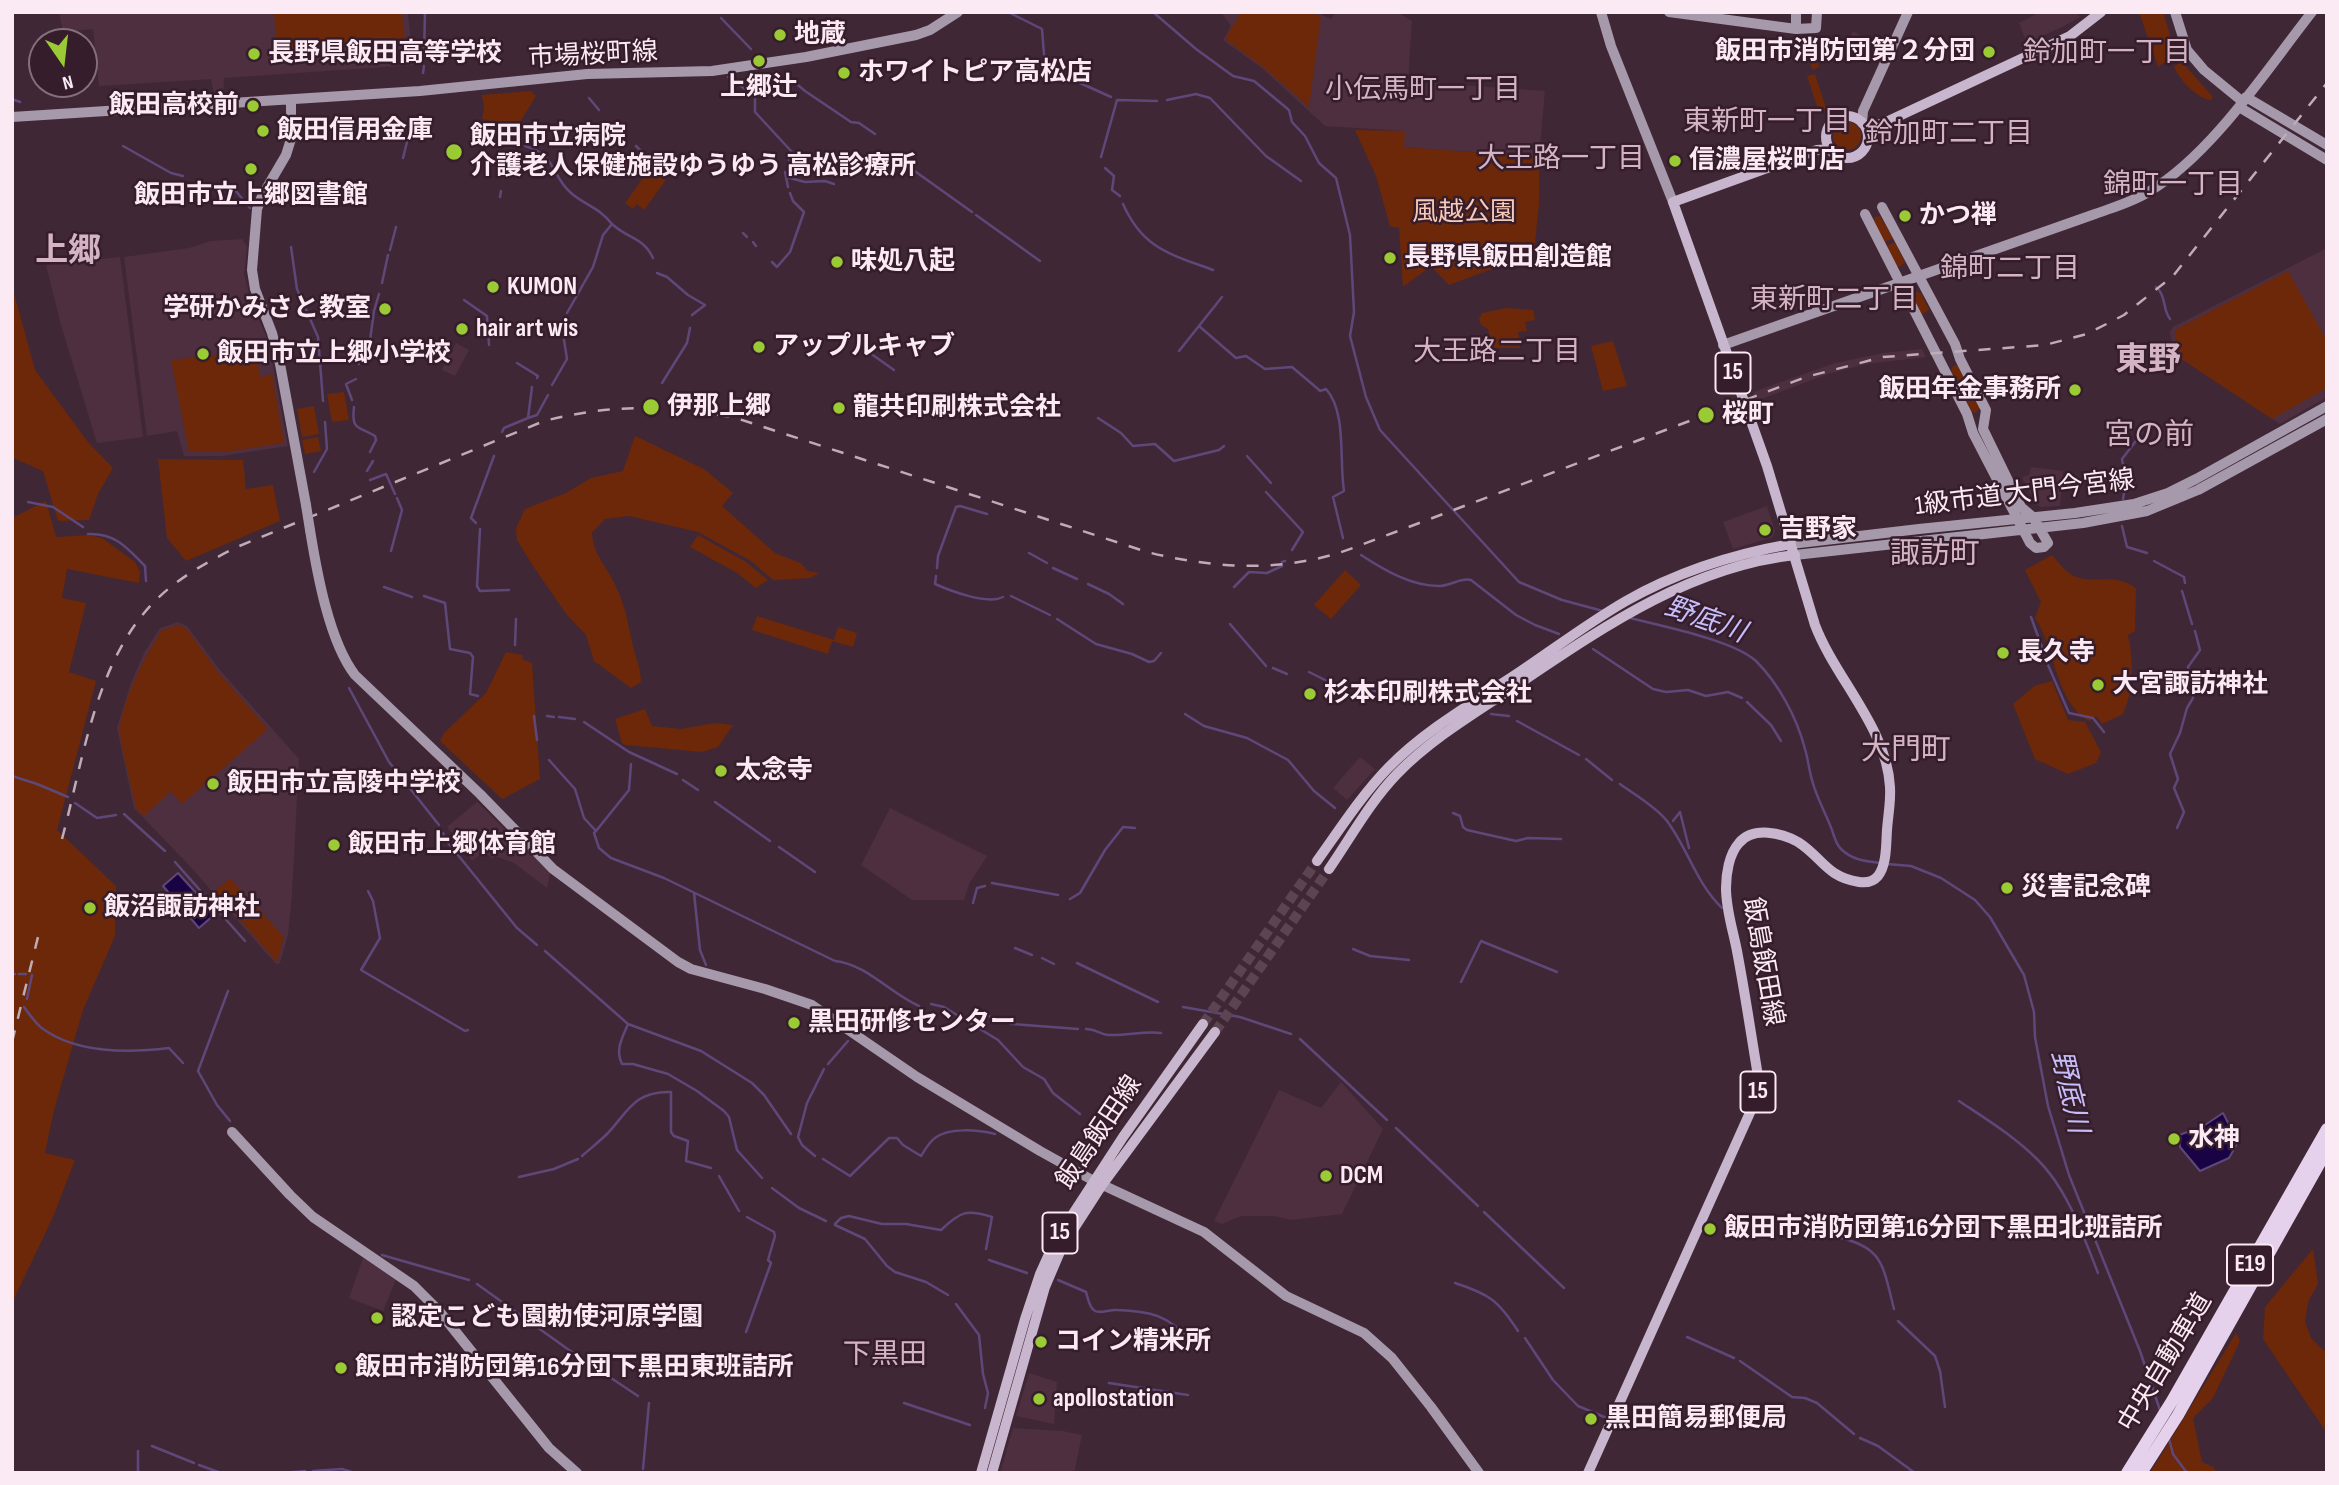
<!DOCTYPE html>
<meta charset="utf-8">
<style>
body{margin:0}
#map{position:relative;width:2339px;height:1485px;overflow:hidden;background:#402735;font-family:"Sofia Sans Condensed",sans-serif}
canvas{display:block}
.frame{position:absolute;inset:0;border:14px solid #fbeaf3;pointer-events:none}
.north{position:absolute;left:28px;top:28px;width:70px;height:70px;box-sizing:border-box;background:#351d2b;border:2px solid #846f7b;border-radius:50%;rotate:166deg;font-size:19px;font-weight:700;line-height:28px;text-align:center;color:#fbeaf3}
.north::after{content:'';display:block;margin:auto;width:24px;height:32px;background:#9acb35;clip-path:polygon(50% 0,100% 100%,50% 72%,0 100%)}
</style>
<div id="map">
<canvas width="2339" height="1485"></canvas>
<div class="frame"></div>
<div class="north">N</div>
</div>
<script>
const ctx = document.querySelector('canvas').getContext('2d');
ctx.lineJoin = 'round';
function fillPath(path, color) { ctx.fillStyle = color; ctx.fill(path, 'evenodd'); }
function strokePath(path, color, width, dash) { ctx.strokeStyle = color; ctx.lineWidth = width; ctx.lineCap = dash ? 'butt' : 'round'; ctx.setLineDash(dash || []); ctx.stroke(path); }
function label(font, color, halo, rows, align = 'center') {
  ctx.font = font + ' "Sofia Sans Condensed","Noto Sans JP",sans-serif'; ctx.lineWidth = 5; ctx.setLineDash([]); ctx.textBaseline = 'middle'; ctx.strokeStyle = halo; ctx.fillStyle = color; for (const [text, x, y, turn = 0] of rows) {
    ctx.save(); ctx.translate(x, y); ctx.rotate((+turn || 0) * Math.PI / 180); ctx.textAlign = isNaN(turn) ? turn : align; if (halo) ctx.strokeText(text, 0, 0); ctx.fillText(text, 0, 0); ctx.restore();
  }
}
fillPath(new Path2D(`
 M59,12H408L413,65L224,78L223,97L215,98L211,79L99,86L93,29L63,32Z
 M1221,12H1316L1331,19L1336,12H1397L1412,21L1408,81L1545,91L1539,157L1403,147L1404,131L1325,126L1262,68L1223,40L1231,26Z
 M2040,12H2076L2080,17L2064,26L2027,43L2019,23Z
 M1853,31L1862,36L1854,52L1845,48Z
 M242,239L247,246L244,274L252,305L268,340L288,446L222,456H184L177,431L147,436L124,257L189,248L211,241Z
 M2327,248V397L2280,424L2177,356H2174L2170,332L2173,327Z
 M120,257L143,437L97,443L61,325L46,265Z
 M456,343L469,350L455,376L442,370Z
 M1922,349L1926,357L1866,364L1828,374L1756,401L1754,397L1753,392L1835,363L1883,353Z
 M2031,467L2063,471L2060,506L2041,507L2035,503L2022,477L2029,475Z
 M1767,506L1775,531L1773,537L1733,549L1723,522Z
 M178,622L187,626L220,670L299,759L292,894L288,935L280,963L276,964L188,864L134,808L117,728L131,683L144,653L160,628Z
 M1360,757L1375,769L1347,800L1333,788Z
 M477,802L550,873L547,888L514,863L495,856L492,859L484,851L472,861L447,827Z
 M890,808L987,856L969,884L964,900H912L861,865Z
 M1341,1082L1383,1129L1342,1214L1291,1220L1274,1216H1241L1222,1224L1214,1221L1279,1090L1321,1108Z
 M363,1258L396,1279L383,1311L349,1298Z
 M1029,1373L1057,1382L1054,1424L1016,1416Z
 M1013,1428L1063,1431L1082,1435L1074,1473H1000Z`), '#4e2f40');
fillPath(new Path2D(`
 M274,12H402L405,42L277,52Z
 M1241,12H1310L1321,17L1309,107L1263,67L1225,39Z
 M2139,12H2163L2176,54L2158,67Z
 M1808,41L1814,44L1819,67L1812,70L1806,46Z
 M2181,61L2213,97L2211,100C2196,98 2180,80 2174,67Z
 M1815,74L1826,108L1822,111L1818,109L1807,76Z
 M531,91L536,96L517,127L482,119L484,108L482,95Z
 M1833 136a14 14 0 1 1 28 0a14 14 0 1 1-28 0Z
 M1355,130L1405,131L1404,147L1539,157V203L1534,253L1449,285L1431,266L1403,287L1399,228L1390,226L1376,176Z
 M632,150L648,161L638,177L621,165Z
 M650,168L666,180L644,210L637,204L633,209L625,203Z
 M1880,216L1893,238L1884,243L1874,220L1875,217Z
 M1895,242L1905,262L1900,267L1896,265L1886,246Z
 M2288,271L2327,341V388L2272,419L2177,356L2175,330Z
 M12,286L35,370L88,442L113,468L98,494L89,520L58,521L43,471L13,458Z
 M1914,291L1921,293L1929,310L1921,315L1911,295Z
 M1506,308L1533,310L1535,320L1525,322L1527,331L1518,332L1520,348H1492L1488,329L1481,325L1479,319L1482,313Z
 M1613,341L1627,386L1603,391L1591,346Z
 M255,350L260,377L272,374L284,443L225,452H189L171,360Z
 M1958,365L1969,384L1960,388L1951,371L1953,366Z
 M1971,388L1980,407L1976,413L1971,411L1962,393Z
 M344,392L349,420L332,422L327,394Z
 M314,406L319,434L302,437L297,409Z
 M635,436L704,469L733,493L722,506L775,553L800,563L808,571L819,573L811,578L773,580L751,561L698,532L629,516L605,519L592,533C594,558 607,565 616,587C627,609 628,627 634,650C637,661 641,670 641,682L631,688L594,661L586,635L567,615L533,566L517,540L516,528L525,509L566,493L591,478L623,471Z
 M318,437L321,451L305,454L302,440Z
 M158,459L243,460L246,489L273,485L280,521L186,561L167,538Z
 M46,501L56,537L88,535L102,538L135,562L140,572L139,583L67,569L62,598L86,603L69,672L96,681L57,830L116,886L115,936L83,1010L54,1110L45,1153L75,1160L53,1217L12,1303V518Z
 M698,535L746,562L768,580L756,588L737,573L690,547Z
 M2052,555C2058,562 2064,570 2072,575C2093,586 2112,571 2136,588L2135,631L2128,635C2134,662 2134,689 2123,714L2102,724L2096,716L2090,721C2056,705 2055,646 2035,618L2041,602L2025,570Z
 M1345,570L1361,585L1331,619L1314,605Z
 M757,616L834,640L838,627L857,633L853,647L832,641L828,654L752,630Z
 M178,625L186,628L218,672L268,729L182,804L171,791L144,816L136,808C133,791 118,740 120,726C124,697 146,654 162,630Z
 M506,652L523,655L522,659L532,663L540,779L502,799L440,741L444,733L486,693Z
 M2052,681L2068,720L2085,722L2101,752L2096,763L2068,774L2035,759L2013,704L2034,686Z
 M645,709L652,726L681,729L714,723L733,725L718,747L702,752L625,745L622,743L615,719Z
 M230,878L284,937L277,962L215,891Z
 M2313,1249L2318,1284L2308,1302L2305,1322L2311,1338L2323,1350H2327V1433L2263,1339L2265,1307Z
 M2236,1333L2240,1341L2213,1398L2193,1418L2202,1462L2213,1467L2217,1473H2150Z`), '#6c2808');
const water = new Path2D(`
 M178,873L215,914L199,928L163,886Z
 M2223,1113L2238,1142L2229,1158L2200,1171L2180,1147L2179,1135L2202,1127Z`);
fillPath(water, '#1a0345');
strokePath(water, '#5e4879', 2);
strokePath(new Path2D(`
 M1008,12L1042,29L1045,67L1111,97
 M1153,12L1196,49L1233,76L1254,81L1289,110L1292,122L1305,136L1319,163L1336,178L1350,235L1354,312L1350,336L1366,397L1380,430L1519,582L1562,600L1603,611
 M721,18L751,49
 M424,55L425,12
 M423,73L424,66
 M785,74L805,91L851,122L859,123L875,134
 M728,77L755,96V112L792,152L789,160
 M589,98L599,110
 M12,99L20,102
 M1167,100L1196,94L1210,98L1266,156L1301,181
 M123,146L171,173L183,176
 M525,146C558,156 550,175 571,193C585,205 601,209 612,224L603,235L593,267L567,313
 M636,146L644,154
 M895,157L972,212
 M1101,157L1117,100L1157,101
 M403,158L409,134
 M650,159L655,163
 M1105,168L1114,176L1112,190L1120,196
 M785,172L788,187
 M786,177L805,182L825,181L834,184
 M207,184L235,190L250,208
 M500,197L501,191
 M1123,204C1143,249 1170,254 1213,270
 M976,215L1040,261
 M612,224C628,239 643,237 653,258
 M743,233L747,237
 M753,242L756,246
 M291,247L297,289L318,337L323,401
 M390,250L396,227
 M772,262L777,267L790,252L804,212L793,201L790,193
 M657,273L667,277L688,295L705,305L692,315
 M382,283L388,255
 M2156,287L2158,289
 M2159,290C2166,299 2163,310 2170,319
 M464,300L487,316L489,345
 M1199,326L1236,358L1246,356L1265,369L1292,367L1318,389L1320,391L1326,389C1347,412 1339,462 1344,491L1333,497L1343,538
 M369,348L374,311L379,294
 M1179,351L1222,297
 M870,353L894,370
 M517,363L538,376L537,378
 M359,364L363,347
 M662,383L687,343L690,328
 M552,385L567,359L564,340
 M352,400L346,384L356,379
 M354,407C351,431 359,426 375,436L376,440L370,452
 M528,418L537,415L548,395
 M1098,418L1121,433L1133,446L1155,444L1174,461L1219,450L1224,446
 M502,432L504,428L528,418L532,387
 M1247,456L1271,483
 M367,471L373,461
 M314,472L327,449L325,422
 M370,480L386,474L395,494
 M1266,492L1303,532L1292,550
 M2123,499L2126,482L2122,459L2139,437L2145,423
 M28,502L53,507L83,527
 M476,523L471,518L494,456
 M2122,526L2127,547L2147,553
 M480,529L477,586L480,591L509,590
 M88,534C116,533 127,548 145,566L146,581
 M391,551L402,510L397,498
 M1029,553L1047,563
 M1361,555C1384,570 1411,586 1439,586C1451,586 1461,577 1471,580L1516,615L1535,625L1559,634
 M2154,561L2184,577L2185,583
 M1282,562L1285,561
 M937,568L938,556L956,507L960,506L987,514
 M1053,568L1077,579
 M936,576L935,584C951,591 987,605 1003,597
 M1088,584L1109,594L1123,604
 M384,587L412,597
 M1234,587L1249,572L1267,573L1282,566
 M2182,591L2192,624
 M424,596L445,603L450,649L470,653L473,657L470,694L478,696
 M1011,596L1050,615
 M2031,617L2044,653
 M1630,618C1661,626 1733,640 1756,661C1779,684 1797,718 1805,749C1808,759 1809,770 1812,780C1816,796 1824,810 1830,825C1834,833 1834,842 1841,849C1852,860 1865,861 1880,863
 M1057,619L1096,644L1132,654L1149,662L1154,661L1161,653
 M1230,624L1266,666
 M515,645L516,619
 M1593,649L1653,689L1666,692L1688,690L1706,696L1728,692L1742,698
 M2048,665L2069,713L2093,718L2104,732
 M1273,668L1287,674
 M1309,672L1327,681L1368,692L1427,684L1442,691
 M349,688L389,762L439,825
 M1747,702L1771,725L1781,741
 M1185,714L1204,726L1247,738L1288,760L1314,791L1335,808
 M1491,714L1509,716
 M534,716L537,740
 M547,716L554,717
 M559,717L575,719
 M1517,721L1579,755
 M584,722L629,752L677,774
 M1586,759L1612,780
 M549,760L575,789L584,818L596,831L594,833L599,848L611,858L664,878L835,961C866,964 891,994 919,1006
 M12,776L37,784L68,797
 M683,780L698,790
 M1620,784C1635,795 1655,806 1667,821C1688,849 1696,883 1722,908
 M715,802L770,841
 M75,803L97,818L116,815
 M1453,813L1460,816L1463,827L1467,830L1516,841L1528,838L1561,839
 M124,814L165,851
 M1673,821L1680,812L1689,848
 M2177,828L2184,812L2174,788L2178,779L2170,754L2180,733L2187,708L2193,698L2188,667L2200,650L2195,631
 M596,831L629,790L631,764
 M443,833L445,839L517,928L537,945
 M779,847L815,872
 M175,862L245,941
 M1887,864L1911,866L1941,878L1975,900L1990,917L2024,975L2034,1012L2035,1037L2048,1106L2069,1175L2140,1351L2161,1413
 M992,883L1058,895
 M368,891L373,901L380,938L361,970L465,1031L468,1030
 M694,893L700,950L706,965
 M1070,899L1080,893L1105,850L1123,827L1135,828
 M973,903L977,888L985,886
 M1015,948L1032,955
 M1353,949L1370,956L1409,960
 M545,951L628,1024L701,1051L752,1083L764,1095L791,1134
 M1042,958L1054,964
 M1077,963L1158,1002
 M12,974H15
 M19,974H26
 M1461,982L1481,941L1557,972
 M228,991L198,1071L217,1105L230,1121
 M27,999L32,975
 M931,1004L944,1007L998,1040L1023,1067L1044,1079L1053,1093L1080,1114
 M24,1007C30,1015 37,1026 46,1031C81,1054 129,1053 169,1048L183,1063
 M1183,1007L1240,1017L1291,1034
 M628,1024C622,1038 615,1050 622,1064H633L668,1074L697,1091L724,1111L729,1117L737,1150L762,1178
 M976,1028L982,1014L1012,1024L1078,1029
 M1086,1029C1095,1029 1100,1034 1108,1035C1126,1036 1143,1031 1161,1033
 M1300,1039L1387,1120
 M828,1064L848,1041
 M1959,1101C1986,1119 2014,1136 2037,1159C2067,1188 2083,1235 2098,1273
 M1396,1128L1478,1206
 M582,1156C591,1148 600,1141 608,1133C629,1110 635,1091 671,1092V1132L674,1136L688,1141L686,1161L711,1168
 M815,1156L802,1145L798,1137L807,1103L824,1069
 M823,1159L850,1176L889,1138H897L903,1145L921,1156C925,1150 929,1142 935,1138C949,1127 979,1130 995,1134
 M719,1176L739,1211
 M519,1177L554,1169L578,1159
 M772,1188L799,1208L826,1221
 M1484,1212L1564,1288
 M835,1224L841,1218L849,1216L882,1224H906L941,1230C961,1211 967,1209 992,1217L986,1249
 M835,1225L865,1239L887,1266L895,1272L926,1282L948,1295
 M1832,1236C1883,1246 1882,1262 1894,1309
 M382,1255L469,1280
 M989,1260L1027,1273
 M1058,1280L1086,1292C1088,1298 1089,1308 1095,1311C1101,1314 1110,1309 1117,1310C1150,1311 1168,1315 1191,1341
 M1455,1283C1489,1294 1498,1300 1518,1331
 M477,1284L569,1350L638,1396
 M956,1304L979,1335L983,1374L988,1393L985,1408
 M1898,1321L1935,1356L1940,1371L1945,1407
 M746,1332L771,1263L768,1260L775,1236L774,1232L747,1217
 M1687,1337L1734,1358
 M1525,1338L1553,1380L1578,1406L1609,1419
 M1740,1361L1792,1397L1805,1398L1817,1403L1854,1434
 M1109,1383L1188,1395
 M904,1403L970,1425
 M1860,1438L1878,1446L1915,1473
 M2169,1439L2173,1454L2187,1473
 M152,1446L194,1463
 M138,1451V1473
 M199,1465L221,1473
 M643,1469L649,1403
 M313,1471L342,1469L355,1473
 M281,1473L305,1471`), '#5e4879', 2.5);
strokePath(new Path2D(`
 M1203,1024L1317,861
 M1215,1032L1329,869`), '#5c4452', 10, [10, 5]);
strokePath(new Path2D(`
 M1601,12L1611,46L1673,202
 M1669,12L1796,29L1816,28L1817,12
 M2175,12L2187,50L2204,70L2243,102
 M1796,29V12
 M2246,97L2327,145
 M291,100V139L286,155L262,196L257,209L252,270L255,289L272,333L280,364L306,505
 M2239,107L2327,160
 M12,117L420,91L587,74L712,71L806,57L916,35L930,30L958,12
 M1862,123L1863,111L1908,12
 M1865,214L1967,414L1973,433L2030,543L2036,548L2044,547L2048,543L2033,517L2021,507L1983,429L1986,410L1960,359L1955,344L1882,207
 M1723,345L2095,214C2114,207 2133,202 2150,191C2212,154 2267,69 2312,12
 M310,530C317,573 329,641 355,675L480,794L553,869L678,962L691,969L765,989L812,1005L917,1077L1040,1151L1094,1181L1204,1232L1286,1296L1364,1333L1392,1358L1431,1407L1479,1473
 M1791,544L1919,529L2075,513L2134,504L2168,493L2196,479L2327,406
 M1795,555L2083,523L2147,511L2198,490L2327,419
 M232,1132L290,1195L313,1217L414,1286L439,1311L549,1448L577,1473`), '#a699ab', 10);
strokePath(new Path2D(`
 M1826 137a21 21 0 1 1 42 0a21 21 0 1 1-42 0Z
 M1866,128L1884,123L2070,36L2101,12
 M1317,861C1340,829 1361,796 1388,768C1423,732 1469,705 1512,677C1550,652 1586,624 1626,601C1677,572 1734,554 1791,544
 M1329,869C1351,837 1370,802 1397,774C1429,741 1470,716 1508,691C1596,632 1686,567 1795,555
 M981,1473L1025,1319L1040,1274L1054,1243L1123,1137L1203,1024
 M992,1473L1045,1287L1062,1247L1102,1185L1215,1032
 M1588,1473L1757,1097L1758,1076C1751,1034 1745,993 1737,951C1733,930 1726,910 1726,888C1726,874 1729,854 1739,843C1753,826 1782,833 1798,842C1822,857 1826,877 1859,882C1866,883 1873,882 1878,876C1887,865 1886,843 1887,830C1888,816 1891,801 1890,787C1887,728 1835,678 1815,625L1767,466L1673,202L1817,150L1831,149`), '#c7b6cd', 10);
strokePath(new Path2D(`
 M2127,1473L2172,1401L2327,1129
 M2141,1473L2178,1415L2327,1150`), '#e5d1ec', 12);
strokePath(new Path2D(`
 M62,839C83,761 95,663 153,603C176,579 207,562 237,547L544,421C611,404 671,404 739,419L1147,552C1215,569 1286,573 1353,548L1806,377L1883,357L2045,345L2087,334L2124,315L2173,276L2327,83
 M12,1042L38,937`), '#c0acb7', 2.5, [12, 12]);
strokePath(new Path2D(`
 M306,505L310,530`), '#a699ab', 10);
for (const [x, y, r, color] of [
 [780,35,7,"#9acb35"],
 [1989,52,7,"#9acb35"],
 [254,54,7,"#9acb35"],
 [759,61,7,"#9acb35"],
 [844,73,7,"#9acb35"],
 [253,106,7,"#9acb35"],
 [263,131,7,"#9acb35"],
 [454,152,9,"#9acb35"],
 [1675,161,7,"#9acb35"],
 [251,169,7,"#9acb35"],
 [1905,216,7,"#9acb35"],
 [1390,258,7,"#9acb35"],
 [837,262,7,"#9acb35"],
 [493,287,7,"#9acb35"],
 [385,309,7,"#9acb35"],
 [462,329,7,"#9acb35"],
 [759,347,7,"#9acb35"],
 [203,354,7,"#9acb35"],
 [2075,390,7,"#9acb35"],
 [651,407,9,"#9acb35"],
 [839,408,7,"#9acb35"],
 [1706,415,9,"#9acb35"],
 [1765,530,7,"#9acb35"],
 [2003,653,7,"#9acb35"],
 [2098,685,7,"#9acb35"],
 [1310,694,7,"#9acb35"],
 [721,771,7,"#9acb35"],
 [213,784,7,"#9acb35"],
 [334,845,7,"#9acb35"],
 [2007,888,7,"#9acb35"],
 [90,908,7,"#9acb35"],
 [794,1023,7,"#9acb35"],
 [2174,1139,7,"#9acb35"],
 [1326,1176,7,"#9acb35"],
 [1710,1229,7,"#9acb35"],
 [377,1318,7,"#9acb35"],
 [1041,1342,7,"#9acb35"],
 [341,1368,7,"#9acb35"],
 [1039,1399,7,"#9acb35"],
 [1591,1419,7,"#9acb35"]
]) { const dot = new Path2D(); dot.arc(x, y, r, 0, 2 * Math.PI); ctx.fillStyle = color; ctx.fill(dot); strokePath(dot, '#351d2b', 2.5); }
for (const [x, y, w] of [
 [1733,373,35],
 [1758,1092,35],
 [1060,1233,35],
 [2250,1265,46]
]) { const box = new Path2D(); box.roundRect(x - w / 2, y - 20.5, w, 41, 5); ctx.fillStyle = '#351d2b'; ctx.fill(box); strokePath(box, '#fbeaf3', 2); }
label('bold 24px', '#fbeaf3', null, [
 ["15",1733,373],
 ["15",1758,1092],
 ["15",1060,1233],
 ["E19",2250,1265]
]);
label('bold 26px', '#fbeaf3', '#351d2b', [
 ["地蔵",794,35],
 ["飯田市消防団第２分団",1975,52,"right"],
 ["長野県飯田高等学校",268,54],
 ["ホワイトピア高松店",858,73],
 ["上郷辻",759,88,"center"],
 ["飯田高校前",239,106,"right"],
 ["飯田信用金庫",277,131],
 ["飯田市立病院",470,137],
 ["介護老人保健施設ゆうゆう 高松診療所",470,167],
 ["信濃屋桜町店",1689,161],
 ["飯田市立上郷図書館",251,196,"center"],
 ["かつ禅",1919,216],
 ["長野県飯田創造館",1404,258],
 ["味処八起",851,262],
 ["KUMON",507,287],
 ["学研かみさと教室",371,309,"right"],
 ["hair art wis",476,329],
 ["アップルキャブ",773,347],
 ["飯田市立上郷小学校",217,354],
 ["飯田年金事務所",2061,390,"right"],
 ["伊那上郷",667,407],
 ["龍共印刷株式会社",853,408],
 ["桜町",1722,415],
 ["吉野家",1779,530],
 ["長久寺",2017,653],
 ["大宮諏訪神社",2112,685],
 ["杉本印刷株式会社",1324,694],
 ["太念寺",735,771],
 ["飯田市立高陵中学校",227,784],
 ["飯田市上郷体育館",348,845],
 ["災害記念碑",2021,888],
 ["飯沼諏訪神社",104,908],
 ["黒田研修センター",808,1023],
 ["水神",2188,1139],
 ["DCM",1340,1176],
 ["飯田市消防団第16分団下黒田北班詰所",1724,1229],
 ["認定こども園勅使河原学園",391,1318],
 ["コイン精米所",1055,1342],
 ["飯田市消防団第16分団下黒田東班詰所",355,1368],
 ["apollostation",1053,1399],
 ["黒田簡易郵便局",1605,1419]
], 'left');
label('26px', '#fbeaf3', '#351d2b', [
 ["市場桜町線",593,56,-3],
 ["1級市道 大門今宮線",2025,494,-7],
 ["飯島飯田線",1762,962,80],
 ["飯島飯田線",1100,1133,-56],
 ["中央自動車道",2166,1363,-59]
]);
label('26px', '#f6c9b8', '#351d2b', [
 ["風越公園",1464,213]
]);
label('28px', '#d4b4c4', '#351d2b', [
 ["鈴加町一丁目",2107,54],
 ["小伝馬町一丁目",1423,91],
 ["東新町一丁目",1767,123],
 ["鈴加町二丁目",1949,135],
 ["大王路一丁目",1561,160],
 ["錦町一丁目",2173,186],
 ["錦町二丁目",2010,270],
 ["東新町二丁目",1834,301],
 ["大王路二丁目",1497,353],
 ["下黒田",885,1356]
]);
label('italic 28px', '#c5befb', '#351d2b', [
 ["野底川",1705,621,20],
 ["野底川",2068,1092,77]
]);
label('30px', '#d4b4c4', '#351d2b', [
 ["宮の前",2149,436],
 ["諏訪町",1935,555],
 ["大門町",1906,751]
]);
label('bold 33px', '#d4b4c4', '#351d2b', [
 ["上郷",68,253],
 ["東野",2148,362]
]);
</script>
